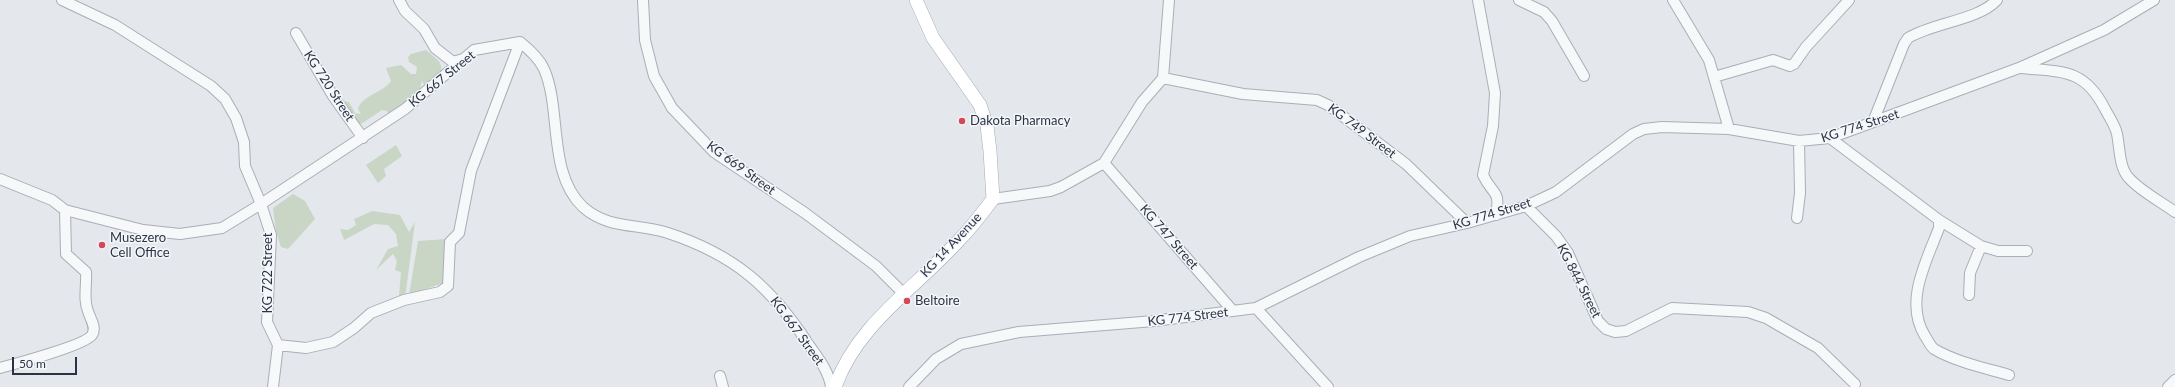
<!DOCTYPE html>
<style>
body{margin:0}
#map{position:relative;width:2175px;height:387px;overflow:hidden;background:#e4e7ec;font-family:Lato,sans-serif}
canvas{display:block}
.scale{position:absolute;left:12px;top:357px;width:65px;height:18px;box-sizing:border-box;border:2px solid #2b3445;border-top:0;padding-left:5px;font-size:12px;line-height:14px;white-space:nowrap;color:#2b3445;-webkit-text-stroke:3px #f4f6f9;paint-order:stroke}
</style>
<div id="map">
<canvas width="2175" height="387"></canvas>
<div class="scale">50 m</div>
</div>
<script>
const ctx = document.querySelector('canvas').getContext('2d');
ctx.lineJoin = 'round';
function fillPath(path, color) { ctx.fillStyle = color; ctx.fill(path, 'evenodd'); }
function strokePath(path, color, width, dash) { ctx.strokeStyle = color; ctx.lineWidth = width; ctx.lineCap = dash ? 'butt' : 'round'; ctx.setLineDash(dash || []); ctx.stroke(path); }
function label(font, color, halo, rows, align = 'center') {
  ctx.font = font + ' Lato,sans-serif'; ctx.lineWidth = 3; ctx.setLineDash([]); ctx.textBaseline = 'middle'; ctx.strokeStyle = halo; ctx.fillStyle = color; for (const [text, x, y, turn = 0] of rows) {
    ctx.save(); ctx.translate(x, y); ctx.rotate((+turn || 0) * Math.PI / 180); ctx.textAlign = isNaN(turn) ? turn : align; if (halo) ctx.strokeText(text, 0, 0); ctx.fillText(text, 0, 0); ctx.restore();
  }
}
fillPath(new Path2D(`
 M426,50C439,61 446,63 438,81L431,78L426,88L422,81L420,88L421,95L406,99L405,108H396L395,113L390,116L387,111L382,110L361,124L356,122L342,104L343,101L349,102L355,113L361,114L358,109C362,95 383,93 391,81L386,68L401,65L411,74H416L417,67L409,62L408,57L411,54Z
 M396,145L402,156L384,169L386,176L378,183L366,165Z
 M293,194L305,201L315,219L288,249L281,247L276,232L273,208Z
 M372,211L400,215L409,232L415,222L405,298L399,296L401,272L395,270L397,261L393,254L376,270L388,249L398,246L396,234L388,225L374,224L344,240L340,229L348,230L356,225L354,219Z
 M446,239L443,283L409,295L418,241Z`), '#c9d6c5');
const minor = new Path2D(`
 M62,0L115,25L211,86L225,99L236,118L244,142L245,166L261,204L271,235L267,322L278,345L306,348L333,342L354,328L371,313L404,300L440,292L448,286L450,242L459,233L471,171L520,42
 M399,0L405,11L424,29L435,48L453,62L463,59
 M643,0L645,40L654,76L672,108L714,152L805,213L876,266L904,294
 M1478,0L1495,93L1493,126L1483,175C1492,195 1501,189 1496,215
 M1519,0L1544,12L1552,21L1584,76
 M1673,0L1709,60L1729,129
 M296,33L333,96L363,138
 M2021,68C2062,72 2084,68 2105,109C2109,117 2115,125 2117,134C2120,148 2119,166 2128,177C2140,191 2160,201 2175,212
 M1714,77L1773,60L1790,66L1794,64L1806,47L1849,0
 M1163,78L1243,94L1317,100L1328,105L1406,164L1467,223
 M1873,122L1904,44L1908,38C1934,22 1977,21 1997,0
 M1830,138L1939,220V228C1926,262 1904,302 1925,336C1928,340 1930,346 1934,349C1956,362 1985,368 2009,375
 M1104,163L1233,311
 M0,179L52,200L65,210L143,230L180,234L222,228L261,204L405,109L474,50L520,42C530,50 539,58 544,69C562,110 547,173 583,207C609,230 638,223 668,233C735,255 771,287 809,345C818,358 829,371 831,387
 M993,199L1050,191L1061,187L1104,163L1142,102L1163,78L1169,0
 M1526,206L1556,236L1568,253L1598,321L1606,329L1615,332L1626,331L1672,308L1748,312L1766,318L1818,348L1855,384
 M1797,218L1800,193L1799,141
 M1939,220L1981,246L1998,251H2027
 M1969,295L1970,273L1981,246
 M1256,308L1328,387
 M0,368C15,364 86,345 92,335C97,327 90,319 88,311C83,300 87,284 86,272L66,254L65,210
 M720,376L723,387
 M273,387L278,345
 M909,387L936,359L961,344L1019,332L1154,321L1256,308L1359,257L1410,236L1467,223L1526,206L1556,192L1633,134L1644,129L1662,127L1729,129L1799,141L1830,138L2019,68L2104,30L2154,0
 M2168,387L2175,380`);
const major = new Path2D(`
 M835,387C857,324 917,287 960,239C972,227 982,213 993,199L990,151L987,126L980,105L933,38L916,0`);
strokePath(minor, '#a9aeb7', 12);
strokePath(major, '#a3abb8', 14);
strokePath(minor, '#f7f8fa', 10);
strokePath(major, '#fff', 13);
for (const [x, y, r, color] of [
 [962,121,4,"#d1495b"],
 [102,245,4,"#d1495b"],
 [907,301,4,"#d1495b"]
]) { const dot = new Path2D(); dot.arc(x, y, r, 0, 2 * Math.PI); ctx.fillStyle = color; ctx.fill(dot); strokePath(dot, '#f4f6f9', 1.5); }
label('13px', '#2b3445', '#f4f6f9', [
 ["KG 667 Street",442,79,-39],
 ["KG 720 Street",329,86,57],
 ["KG 774 Street",1860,126,-18],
 ["KG 749 Street",1362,131,37],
 ["KG 669 Street",741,168,36],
 ["KG 774 Street",1492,214,-17],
 ["KG 747 Street",1169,237,49],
 ["KG 14 Avenue",951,245,-47],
 ["KG 722 Street",268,273,-90],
 ["KG 844 Street",1579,281,63],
 ["KG 774 Street",1188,317,-7],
 ["KG 667 Street",797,331,54]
]);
label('13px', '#2b3445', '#f4f6f9', [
 ["Dakota Pharmacy",970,121],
 ["Musezero",110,238],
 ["Cell Office",110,253],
 ["Beltoire",915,301]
], 'left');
</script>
